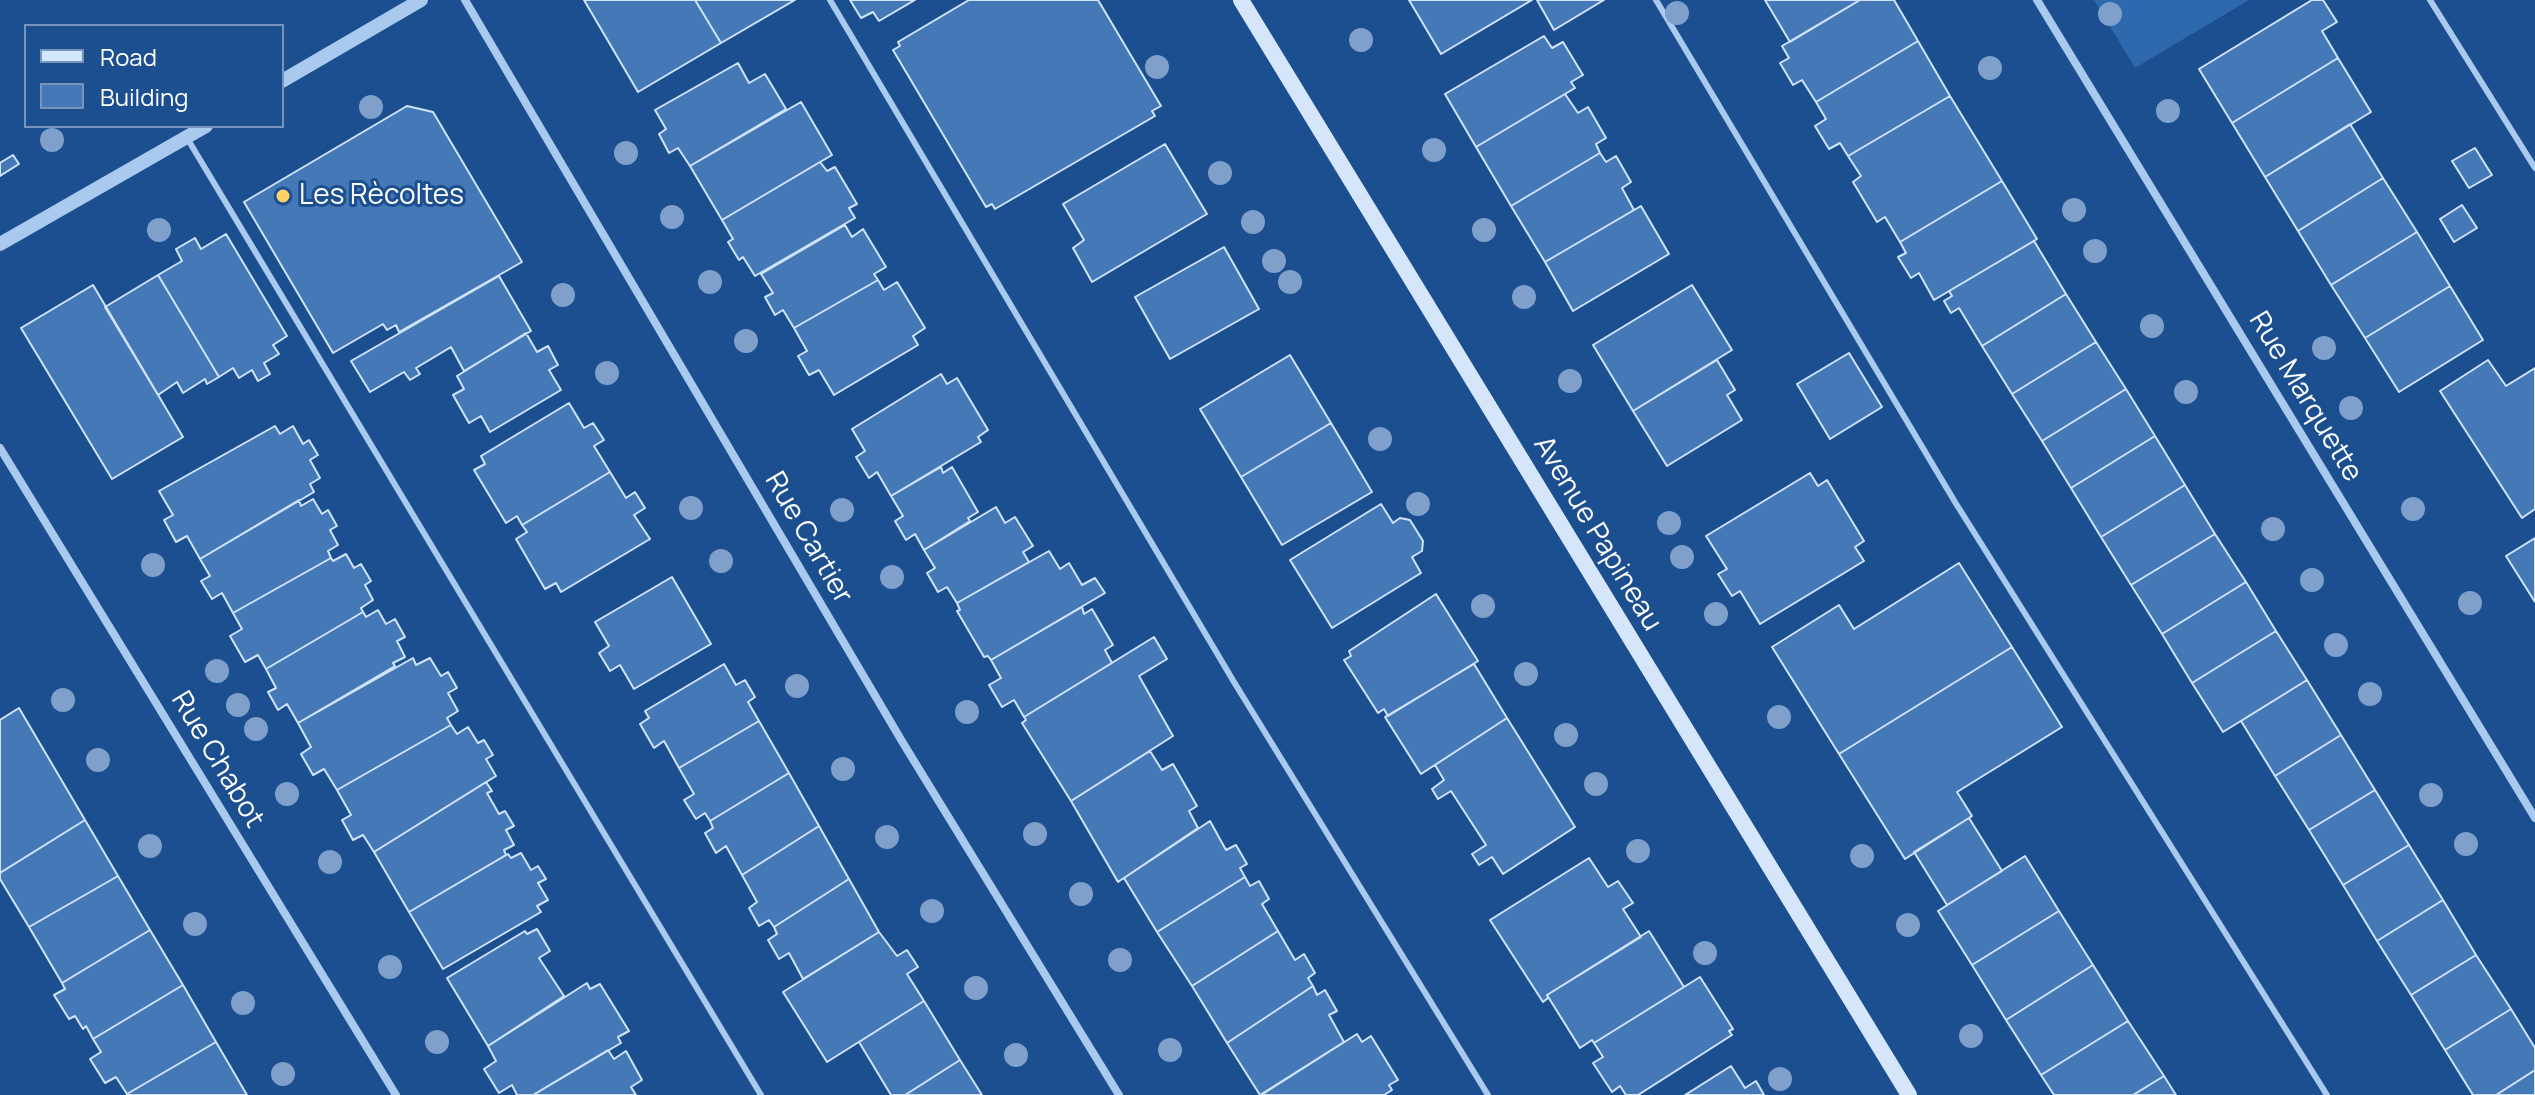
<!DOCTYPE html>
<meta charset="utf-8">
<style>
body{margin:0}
#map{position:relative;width:2535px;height:1095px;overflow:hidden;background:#1b4f8f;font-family:Manrope,sans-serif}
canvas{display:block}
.legend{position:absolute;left:24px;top:24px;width:260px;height:104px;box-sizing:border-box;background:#1b4f8f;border:2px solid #7695bc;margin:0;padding:10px 14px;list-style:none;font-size:24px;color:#fff}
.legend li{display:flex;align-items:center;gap:16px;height:40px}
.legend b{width:40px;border:2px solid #7695bc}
</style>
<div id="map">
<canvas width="2535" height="1095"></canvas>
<ul class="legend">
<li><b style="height:10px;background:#d6e6fa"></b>Road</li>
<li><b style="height:22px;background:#4478b7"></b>Building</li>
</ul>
</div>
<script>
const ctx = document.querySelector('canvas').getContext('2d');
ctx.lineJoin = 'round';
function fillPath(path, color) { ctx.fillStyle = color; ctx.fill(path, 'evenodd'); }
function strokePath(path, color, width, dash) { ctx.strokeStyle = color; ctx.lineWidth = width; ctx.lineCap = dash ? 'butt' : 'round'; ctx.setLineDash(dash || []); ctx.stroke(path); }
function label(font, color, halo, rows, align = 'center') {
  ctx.font = font + ' Manrope,sans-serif'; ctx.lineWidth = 6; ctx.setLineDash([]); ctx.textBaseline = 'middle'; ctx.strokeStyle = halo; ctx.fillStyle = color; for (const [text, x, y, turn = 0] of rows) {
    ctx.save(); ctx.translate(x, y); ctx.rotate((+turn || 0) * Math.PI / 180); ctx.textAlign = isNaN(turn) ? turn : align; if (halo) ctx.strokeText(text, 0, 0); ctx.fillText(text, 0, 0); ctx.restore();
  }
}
fillPath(new Path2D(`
 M2094,0H2249L2135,68Z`), '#2e69ad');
const building = new Path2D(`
 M584,0H695L721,43L638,92Z
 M695,0H795L721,43Z
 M850,0H915L879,21L873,12L861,18Z
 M969,0H1098L1161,106L1152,111L1155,116L995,209L992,204L986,207L893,50L900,46L898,42Z
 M1409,0H1532L1441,54Z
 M1537,0H1604L1554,30Z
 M1765,0H1860L1790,42Z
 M1860,0H1894L1918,41L1816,102L1802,80L1793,85L1780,63L1789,58L1782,46Z
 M2312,0H2323L2337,22L2322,31L2338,58L2232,123L2199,69Z
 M1544,36L1552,48L1563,42L1583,75L1571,82L1575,88L1476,147L1445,94Z
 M1918,41L1950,96L1848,156L1840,143L1829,149L1815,126L1826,119L1816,102Z
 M2338,58L2371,112L2265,177L2232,123Z
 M738,63L749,83L765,74L786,109L690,166L678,148L669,153L659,134L666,129L655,110Z
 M1565,94L1578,113L1588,107L1606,138L1596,144L1600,153L1511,206L1476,147Z
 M1950,96L2002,181L1900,242L1885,217L1877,222L1853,182L1861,176L1848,156Z
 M801,102L832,155L722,220L690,166Z
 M407,106L433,112L522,262L399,332L396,325L387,330L383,324L333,353L244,202Z
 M2350,124L2383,178L2298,231L2265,177Z
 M1165,144L1207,214L1092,282L1073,248L1084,240L1063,204Z
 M2475,148L2492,175L2469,188L2452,161Z
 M1600,153L1606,162L1616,156L1631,182L1622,188L1634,210L1545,262L1511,206Z
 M13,155L19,164L0,176V163Z
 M820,162L827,171L835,167L857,204L849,208L855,218L755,276L743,257L739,260L728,242L733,239L722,220Z
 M2383,178L2417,232L2331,285L2298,231Z
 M2002,181L2037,239L1934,300L1919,273L1911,278L1898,257L1906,253L1900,242Z
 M2462,205L2477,228L2454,242L2440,219Z
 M1641,206L1669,254L1573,311L1545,262Z
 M845,225L852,237L863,229L886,267L874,274L878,280L794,328L783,310L775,315L765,297L773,293L761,274Z
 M2417,232L2450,286L2365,338L2331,285Z
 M226,234L287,336L273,345L279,354L264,363L270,374L258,381L252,370L239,378L233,368L219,377L158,275L182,261L176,249L195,238L201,249Z
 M2034,241L2066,294L1982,346L1959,308L1951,313L1944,301L1952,296L1949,291Z
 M1224,247L1259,309L1170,359L1135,297Z
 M158,275L219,377L207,384L205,379L183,393L177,382L158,395L105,307Z
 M499,276L531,331L464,371L451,347L416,368L420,374L410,380L404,372L370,392L351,361Z
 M878,280L884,290L897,282L925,328L913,336L918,345L834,395L819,370L809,375L798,356L807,351L794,328Z
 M93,285L183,437L112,479L21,328Z
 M1692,285L1732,350L1633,411L1593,345Z
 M2450,286L2483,340L2399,392L2365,338Z
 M2066,294L2096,342L2012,394L1982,346Z
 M526,333L537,352L548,346L558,365L549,370L561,390L490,432L481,416L469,423L453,395L464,389L457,376Z
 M2096,342L2126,389L2042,441L2012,394Z
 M1849,353L1882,407L1830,439L1797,384Z
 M1290,355L1331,423L1241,477L1200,409Z
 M1717,360L1735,390L1727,395L1742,420L1667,466L1633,411Z
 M2488,360L2506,386L2535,368V509L2522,518L2440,391Z
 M941,374L947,384L957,378L988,430L978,437L981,442L891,496L877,472L869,478L856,457L865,451L852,429Z
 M2126,389L2155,436L2071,488L2042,441Z
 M569,403L584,428L593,423L604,440L594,446L610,472L522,525L517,516L506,523L474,470L485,464L481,456Z
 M1331,423L1372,492L1282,545L1241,477Z
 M275,426L280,434L293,426L303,444L309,440L318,455L310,460L320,478L310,484L314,492L200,559L187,536L176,542L164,520L173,515L159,491Z
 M2155,436L2185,485L2101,537L2071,488Z
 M941,467L943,473L952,467L978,512L968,518L970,521L924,550L915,534L906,540L895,521L903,516L891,496Z
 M610,472L626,498L635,492L645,508L634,515L650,539L561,592L556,583L545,589L516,539L527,532L522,525Z
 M1810,473L1818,486L1827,480L1864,541L1855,547L1864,561L1760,624L1740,591L1732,596L1718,574L1727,569L1706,536Z
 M2185,485L2215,534L2131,585L2101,537Z
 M313,499L322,514L328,510L337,526L330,530L338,545L328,551L331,558L233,613L222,593L212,599L201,581L210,576L200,559L299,500L301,506Z
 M1381,504L1393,523L1400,518L1410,520L1423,541L1422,551L1412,557L1421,573L1332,628L1290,560Z
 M996,507L1005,523L1015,517L1033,546L1023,552L1029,562L957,603L947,587L938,592L927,573L935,568L924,550Z
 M2215,534L2246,582L2162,634L2131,585Z
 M2535,538V602L2506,556Z
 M1049,551L1060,569L1069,563L1082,585L1095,578L1105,593L991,660L988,656L984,657L957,611L960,610L957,603Z
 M346,554L354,568L361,564L371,581L365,585L373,600L361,608L363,612L266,669L258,655L245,662L230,636L242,629L233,613L331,558L333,561Z
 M1959,563L2012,647L1839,754L1772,647L1839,605L1854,629Z
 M672,577L711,644L634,689L620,665L610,671L599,653L609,646L595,622Z
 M2246,582L2276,631L2192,683L2162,634Z
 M1436,594L1478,661L1388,716L1384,709L1378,713L1344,660L1351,656L1349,651Z
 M1082,607L1084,614L1092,609L1113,645L1105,650L1112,663L1024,717L1014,700L1002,707L989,685L1001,678L991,660Z
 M378,610L386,624L395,619L405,637L397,641L405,657L393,663L395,666L298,723L287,704L278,710L268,692L276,688L266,669L363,612L366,617Z
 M2276,631L2307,680L2223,732L2192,683Z
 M1154,637L1167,659L1139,676L1173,736L1071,801L1022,723L1026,720L1024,717Z
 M2012,647L2062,727L1957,792L1972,816L1905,859L1839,754Z
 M413,658L416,665L430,658L441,676L448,672L457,688L448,693L458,711L447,718L451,725L337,790L324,769L313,775L301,754L311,747L298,723Z
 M724,664L736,685L745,680L755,697L748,702L759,721L679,768L664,741L654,748L640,724L649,718L645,711Z
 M1474,664L1507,718L1421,774L1385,717Z
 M2307,680L2341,735L2275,776L2241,721Z
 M19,708L85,820L0,873V720Z
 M1507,718L1575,827L1503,874L1492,857L1479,865L1472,854L1486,845L1451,791L1438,799L1432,789L1444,780L1435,765Z
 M759,721L789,773L710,821L705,813L696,819L684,800L694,794L679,768Z
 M451,725L457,734L468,727L478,743L484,740L493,755L486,759L496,776L374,852L363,835L353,840L342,820L351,815L337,790Z
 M2341,735L2375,790L2309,830L2275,776Z
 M1150,751L1162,770L1173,764L1197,806L1189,811L1198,828L1118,882L1071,801Z
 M789,773L819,826L742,875L726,846L716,853L705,833L713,828L710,821Z
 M486,782L492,791L487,793L499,814L505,811L514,826L506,830L514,845L504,850L506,855L409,912L374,852Z
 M2375,790L2409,845L2343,885L2309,830Z
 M1969,818L2002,871L1947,905L1914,852Z
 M85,820L118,876L29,927L0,879V873Z
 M1210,821L1226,850L1236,845L1247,864L1240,868L1245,877L1157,932L1124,878Z
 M819,826L849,879L774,927L769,920L759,926L749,908L757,902L742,875Z
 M2409,845L2443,900L2377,941L2343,885Z
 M521,853L531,870L538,866L546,879L538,883L548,900L537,906L541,912L443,969L409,912L508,854L511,858Z
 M2025,856L2059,911L1972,965L1938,911Z
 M1589,858L1608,887L1618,881L1633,903L1623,909L1641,937L1547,995L1548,998L1543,1002L1490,920Z
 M118,876L150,930L62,983L29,927Z
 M1245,877L1250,886L1259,881L1269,899L1262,904L1278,931L1192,986L1157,932Z
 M849,879L879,932L803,979L789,953L779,959L768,940L777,934L774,927Z
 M2443,900L2476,955L2411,995L2377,941Z
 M2059,911L2093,965L2006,1020L1972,965Z
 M537,929L550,951L539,958L564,996L488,1046L447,978L525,931L527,934Z
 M150,930L183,985L93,1039L86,1026L83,1029L75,1016L69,1019L54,995L65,989L62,983Z
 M1278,931L1295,960L1304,954L1315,973L1308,978L1313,986L1227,1043L1192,986Z
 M1649,931L1684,987L1594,1043L1592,1040L1580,1048L1547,995Z
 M879,932L897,956L907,950L918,967L907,974L924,1001L827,1062L783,992Z
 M2476,955L2511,1009L2445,1050L2411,995Z
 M2093,965L2128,1021L2041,1075L2006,1020Z
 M1700,977L1733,1029L1729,1031L1732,1035L1638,1095H1626L1620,1086L1612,1092L1593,1063L1603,1057L1594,1043Z
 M587,983L590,989L600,984L629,1031L618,1037L621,1043L533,1095H517L512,1085L499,1093L484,1069L496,1061L488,1046Z
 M183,985L216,1042L127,1094L116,1077L105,1083L90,1059L101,1052L93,1039Z
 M1313,986L1317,995L1325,990L1337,1011L1329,1015L1344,1042L1260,1095L1227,1043Z
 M924,1001L960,1060L905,1095H891L859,1042Z
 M2511,1009L2535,1048V1070L2496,1095H2473L2445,1050Z
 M2128,1021L2164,1076L2133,1095H2054L2041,1075Z
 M1357,1034L1362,1042L1371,1036L1398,1080L1389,1085L1392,1090L1384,1095H1261Z
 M216,1042L247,1095H127V1094Z
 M608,1050L614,1059L626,1051L642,1080L631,1087L636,1095H533Z
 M960,1060L982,1095H905Z
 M1731,1066L1745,1088L1756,1081L1764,1095H1685Z
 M2535,1070V1095H2496Z
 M2164,1076L2176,1095H2133Z`);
fillPath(building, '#4478b7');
strokePath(building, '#cfe3fa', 2);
strokePath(new Path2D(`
 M830,0L1234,682L1488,1095
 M1656,0L1955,502L2327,1095
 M2430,0L2535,168
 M187,138L761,1095`), '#a9c9ee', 6);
strokePath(new Path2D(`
 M465,0L903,743L1119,1095
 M2037,0L2535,818
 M0,448L396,1095`), '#a9c9ee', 8);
strokePath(new Path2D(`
 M282,81L421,0
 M0,244L206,126`), '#a9c9ee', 14);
strokePath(new Path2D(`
 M1241,0L1909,1095`), '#d6e6fa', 16);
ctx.fillStyle = '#7ea0ca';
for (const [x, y] of [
 [1677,13],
 [2110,14],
 [1361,40],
 [1157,67],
 [1990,68],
 [371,107],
 [2168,111],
 [52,140],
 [1434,150],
 [626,153],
 [1220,173],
 [2074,210],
 [672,217],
 [1253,222],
 [159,230],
 [1484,230],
 [2095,251],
 [1274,261],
 [710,282],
 [1290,282],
 [563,295],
 [1524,297],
 [2152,326],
 [746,341],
 [2324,348],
 [607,373],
 [1570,381],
 [2186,392],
 [2351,408],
 [1380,439],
 [1418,504],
 [691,508],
 [2413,509],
 [842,510],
 [1669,523],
 [2273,529],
 [1682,557],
 [721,561],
 [153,565],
 [892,577],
 [2312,580],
 [2470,603],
 [1483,606],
 [1716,614],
 [2336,645],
 [217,671],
 [1526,674],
 [797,686],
 [2370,694],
 [63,700],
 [238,705],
 [967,712],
 [1779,717],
 [256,729],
 [1566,735],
 [98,760],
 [843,769],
 [1596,784],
 [287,794],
 [2431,795],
 [1035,834],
 [887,837],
 [2466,844],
 [150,846],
 [1638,851],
 [1862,856],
 [330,862],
 [1081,894],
 [932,911],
 [195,924],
 [1908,925],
 [1705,953],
 [1120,960],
 [390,967],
 [976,988],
 [243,1003],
 [1971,1036],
 [437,1042],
 [1170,1050],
 [1016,1055],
 [283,1074],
 [1780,1079]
]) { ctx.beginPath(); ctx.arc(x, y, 12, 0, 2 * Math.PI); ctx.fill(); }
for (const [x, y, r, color] of [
 [283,196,8,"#ffd166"]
]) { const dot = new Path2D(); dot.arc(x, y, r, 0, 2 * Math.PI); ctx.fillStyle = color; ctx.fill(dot); strokePath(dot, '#1b4f8f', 3); }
label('28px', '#fff', '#1b4f8f', [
 ["Les Rècoltes",299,196]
], 'left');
label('28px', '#fff', '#1b4f8f', [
 ["Rue Marquette",2305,397,59],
 ["Avenue Papineau",1597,534,59],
 ["Rue Cartier",808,538,60],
 ["Rue Chabot",217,760,59]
]);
</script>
